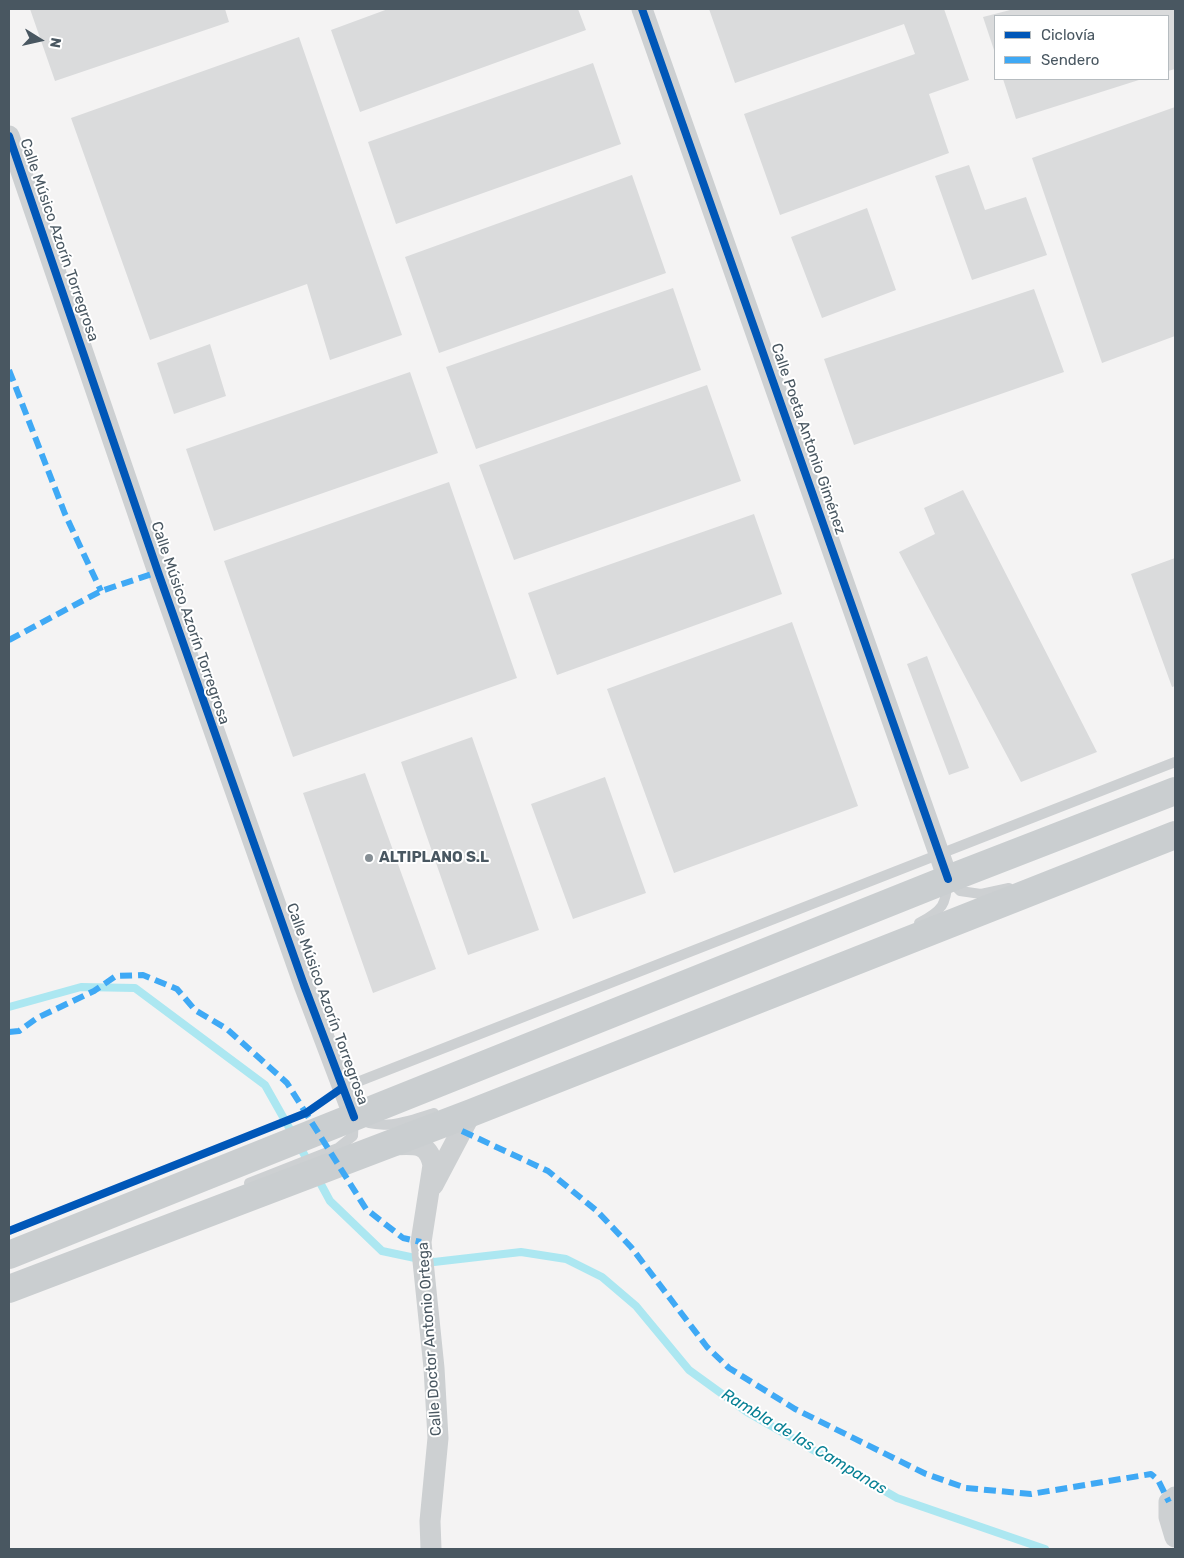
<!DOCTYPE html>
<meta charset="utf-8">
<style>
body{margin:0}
#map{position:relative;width:1184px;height:1558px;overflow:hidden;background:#f4f3f3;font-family:Rubik,sans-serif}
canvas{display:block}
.frame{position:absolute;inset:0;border:10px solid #495761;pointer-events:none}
.legend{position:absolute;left:994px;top:15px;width:175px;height:65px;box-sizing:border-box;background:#fff;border:1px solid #b6bcc0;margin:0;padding:6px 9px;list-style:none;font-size:15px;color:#495761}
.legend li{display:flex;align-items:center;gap:10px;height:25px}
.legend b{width:25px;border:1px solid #b6bcc0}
.north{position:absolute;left:15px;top:15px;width:50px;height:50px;-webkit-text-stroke:4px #fff;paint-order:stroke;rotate:100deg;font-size:14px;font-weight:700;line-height:20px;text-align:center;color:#495761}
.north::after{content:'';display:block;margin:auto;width:18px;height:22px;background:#495761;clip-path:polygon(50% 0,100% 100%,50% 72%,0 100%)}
</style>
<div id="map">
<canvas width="1184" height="1558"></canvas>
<div class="frame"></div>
<ul class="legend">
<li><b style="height:6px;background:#0057b8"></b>Ciclovía</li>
<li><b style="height:6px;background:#3fa9f5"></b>Sendero</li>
</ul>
<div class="north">N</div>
</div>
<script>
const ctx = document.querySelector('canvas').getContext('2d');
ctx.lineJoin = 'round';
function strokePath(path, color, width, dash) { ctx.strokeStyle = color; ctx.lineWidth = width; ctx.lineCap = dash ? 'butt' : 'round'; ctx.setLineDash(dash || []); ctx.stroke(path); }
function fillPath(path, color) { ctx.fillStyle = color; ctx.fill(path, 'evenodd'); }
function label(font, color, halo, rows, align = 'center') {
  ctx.font = font + ' Rubik,sans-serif'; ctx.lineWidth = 4; ctx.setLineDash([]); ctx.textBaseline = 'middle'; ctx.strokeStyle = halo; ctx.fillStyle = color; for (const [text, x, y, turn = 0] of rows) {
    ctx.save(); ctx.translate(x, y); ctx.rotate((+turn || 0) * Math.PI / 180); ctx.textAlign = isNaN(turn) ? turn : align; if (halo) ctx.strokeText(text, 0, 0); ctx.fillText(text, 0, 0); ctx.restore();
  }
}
strokePath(new Path2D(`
 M9,1007L81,987L135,988L265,1085L309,1163
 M317,1177L330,1201L382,1251L434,1262L521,1252L566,1259L602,1277L636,1306L689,1370L747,1412L897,1498L1045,1549`), '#ace7f1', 8);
fillPath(new Path2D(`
 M30,9H225L229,22L55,81Z
 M388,9H578L586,30L360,112L331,30Z
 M709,9H944L969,80L929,94L949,153L780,215L744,114L915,54L904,24L735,83Z
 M1014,9H1175V69L1168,71V16H995V53L983,17Z
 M299,37L402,335L330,360L307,284L150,340L71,118Z
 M593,63L621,144L396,224L368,142Z
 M1003,79H1142L1016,119Z
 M1175,107V336L1102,363L1032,158Z
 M969,165L985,210L1026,197L1047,255L972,280L935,176Z
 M632,175L666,273L439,353L405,257Z
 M867,208L896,290L822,318L791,237Z
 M673,288L701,370L476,449L446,367Z
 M1034,289L1064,372L854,445L824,359Z
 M210,344L226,396L174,414L157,363Z
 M410,372L438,453L214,531L186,449Z
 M707,385L741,481L514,560L479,465Z
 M449,482L517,678L293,757L224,561Z
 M963,490L1097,752L1021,782L899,552L935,534L924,508Z
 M754,514L782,594L557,675L528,593Z
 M1175,558V686L1172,687L1131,574Z
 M792,622L858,806L674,873L607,689Z
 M927,656L969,768L949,775L907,664Z
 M472,737L539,930L468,955L401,762Z
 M365,773L436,969L373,993L303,793Z
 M605,777L646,893L573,919L531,804Z`), '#dadbdc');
strokePath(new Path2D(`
 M919,923C943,910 946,905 948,879L960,891L981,894L1009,888
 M342,1088L1175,762
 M249,1183L338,1148L353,1136L354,1117C380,1132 407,1122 434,1113`), '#cdd0d2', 10);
strokePath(new Path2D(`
 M642,9L948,879
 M9,136L158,572L304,985L354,1117
 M394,1145C415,1144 428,1142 433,1165L421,1242L434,1368L438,1438L430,1521L431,1549
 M433,1185L471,1113
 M1175,1497L1169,1502V1517L1175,1537`), '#cdd0d2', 21);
strokePath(new Path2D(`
 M9,1255L948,879L1175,791
 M9,1289L471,1113L1175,835`), '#caced0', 28);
strokePath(new Path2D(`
 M9,370L65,514L101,591
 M9,640L101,591L158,572
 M9,1032L19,1031L37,1018L94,991L116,976L143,975L177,989L195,1010L227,1029L287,1083L366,1209L403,1238L421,1242
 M462,1131L548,1171L597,1211L631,1247L707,1347L729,1368L795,1409L926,1474L966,1488L1031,1494L1151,1474L1158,1480L1169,1502`), '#3fa9f5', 6, [12, 6]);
strokePath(new Path2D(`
 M642,9L948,879
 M9,136L158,572L304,985L354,1117
 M9,1231L306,1113L342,1088`), '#0057b8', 8);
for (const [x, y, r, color] of [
 [369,858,5,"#858e94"]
]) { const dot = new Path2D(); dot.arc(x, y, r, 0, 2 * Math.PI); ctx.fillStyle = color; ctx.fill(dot); strokePath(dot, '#fff', 2); }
label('15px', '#495761', '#fff', [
 ["Calle Músico Azorín Torregrosa",59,240,71],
 ["Calle Poeta Antonio Giménez",808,439,71],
 ["Calle Músico Azorín Torregrosa",190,623,71],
 ["Calle Músico Azorín Torregrosa",327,1004,70],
 ["Calle Doctor Antonio Ortega",430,1339,-94]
]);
label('bold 15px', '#495761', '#fff', [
 ["ALTIPLANO S.L",379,858]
], 'left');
label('italic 16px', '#098195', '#fff', [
 ["Rambla de las Campanas",804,1442,31]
]);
</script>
